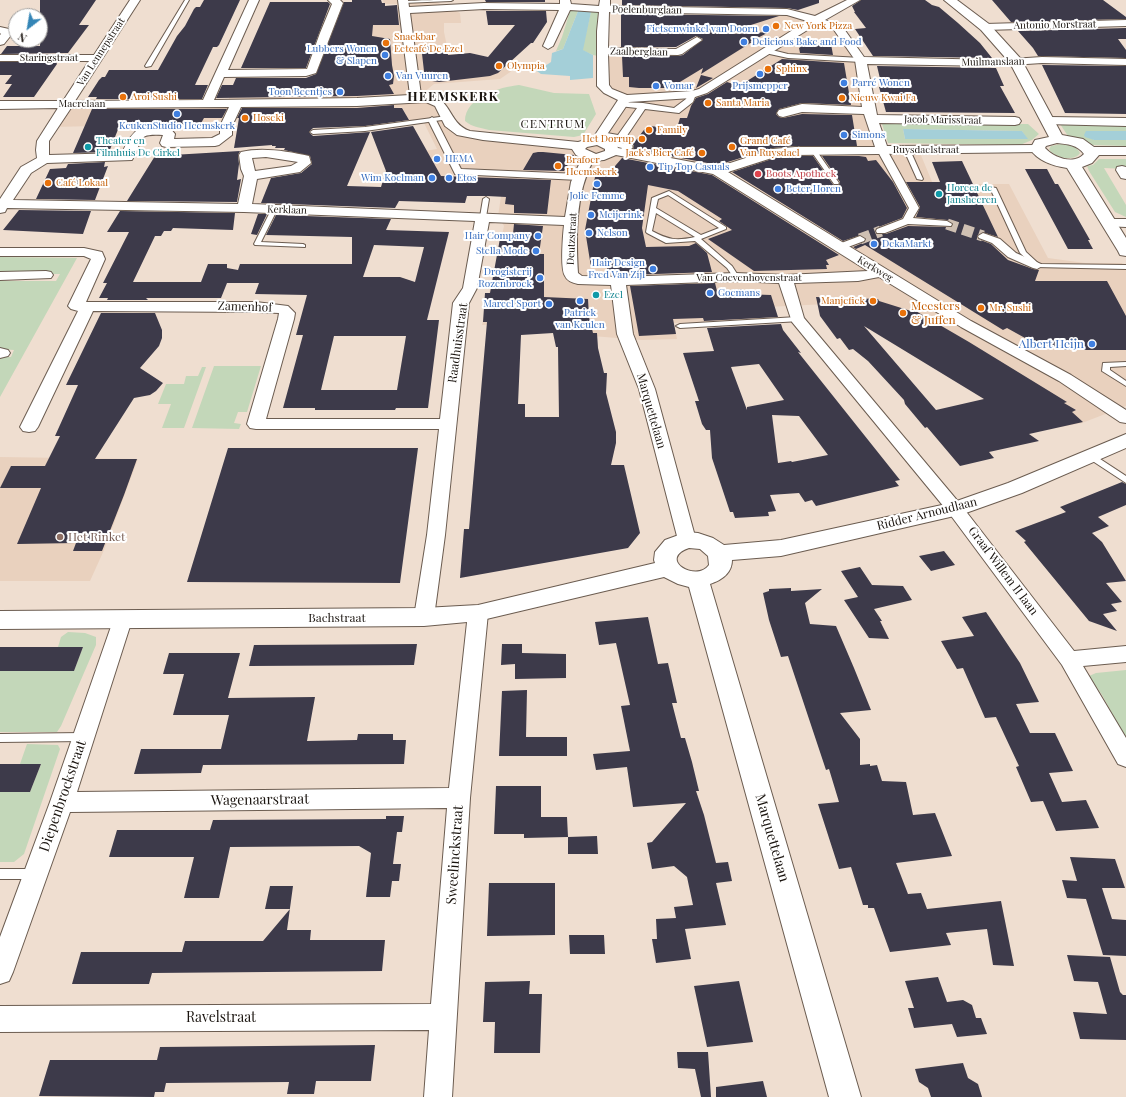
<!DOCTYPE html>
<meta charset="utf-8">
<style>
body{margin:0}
#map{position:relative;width:1126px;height:1097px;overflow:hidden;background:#efded0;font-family:"Playfair Display",serif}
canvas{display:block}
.north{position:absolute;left:8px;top:8px;width:40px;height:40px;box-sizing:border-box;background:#fff;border:1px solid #a3a19f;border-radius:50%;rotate:211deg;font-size:11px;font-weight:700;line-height:16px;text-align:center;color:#1a140f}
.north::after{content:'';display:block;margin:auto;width:14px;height:18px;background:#3485b6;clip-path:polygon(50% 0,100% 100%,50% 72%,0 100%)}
</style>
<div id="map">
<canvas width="1126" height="1097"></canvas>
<div class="north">N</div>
</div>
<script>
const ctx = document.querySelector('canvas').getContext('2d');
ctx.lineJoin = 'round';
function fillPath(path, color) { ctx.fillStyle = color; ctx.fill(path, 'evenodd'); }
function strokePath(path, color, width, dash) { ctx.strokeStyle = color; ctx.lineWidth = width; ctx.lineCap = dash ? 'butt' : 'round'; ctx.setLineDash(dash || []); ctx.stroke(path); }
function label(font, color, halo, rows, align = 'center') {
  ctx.font = font + ' "Playfair Display",serif'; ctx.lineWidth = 4; ctx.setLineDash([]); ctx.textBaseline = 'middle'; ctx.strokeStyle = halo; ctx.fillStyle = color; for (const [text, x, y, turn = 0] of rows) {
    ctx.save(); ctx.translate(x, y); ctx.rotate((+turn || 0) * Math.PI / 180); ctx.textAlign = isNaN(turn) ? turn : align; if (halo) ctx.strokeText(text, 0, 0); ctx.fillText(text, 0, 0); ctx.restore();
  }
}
fillPath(new Path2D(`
 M383,0H432L460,13L461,23H444V32L449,56L469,55L522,64L500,79L434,84L417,98L432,99L454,129L579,146L593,142L625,100L608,91L598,56H624L668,64L732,35L750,24L749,16H781L787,12L830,25L861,60L883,150L920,153L933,184H1009L1048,258L1085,263H1122L1126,270V406L1082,423L1061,427L1045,412L1003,401L827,304L767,307L771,320L674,323L677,339L642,340L592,336L530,322L482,325L504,226L498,216L502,190L387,173L381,158L437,149L424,123L411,125L402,107L380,110L241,119L184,124L52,127L67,104L227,103L235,83L372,82V21H391L398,10L397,4H384Z
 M0,457L138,459L104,550L90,581H0Z`), '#e9d1be');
fillPath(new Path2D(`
 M570,11H578L563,49L556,51L562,37Z
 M591,12H598L596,40L598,56L593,55L582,50Z
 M519,85L554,93L589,94L596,114L583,135L574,137L489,130C481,128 472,127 465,121C465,97 500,87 519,85Z
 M882,124H1028L1039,134L1032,140L1020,145L888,143ZM903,129L1022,131L1027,139H905Z
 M1060,124H1126V131H1086L1094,140H1126V146L1089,145L1070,139Z
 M1061,144C1068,145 1077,146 1080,153C1075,162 1054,158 1049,149L1051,146Z
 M1099,159H1126V169L1104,168L1126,205V217L1115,212L1089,171L1087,166L1093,165Z
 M0,257L77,258L0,397V357H11L14,350L0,349V281H56L60,274H0Z
 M214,366H261L247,412H238L234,423L241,424L239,429L192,428Z
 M202,367H206L184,428H162L171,404H158L166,384H184L186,376H198Z
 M68,632L85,633L96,637V645L61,726L57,732H0V671H74L83,647H58L61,637Z
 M1126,670V739L1102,695L1089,676L1096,673Z
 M27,744L58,745L60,749L24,854L14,862H0V792H30L41,764H20Z`), '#c3d7b9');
fillPath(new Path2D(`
 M578,11L591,12L583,50L593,55V78L570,80V76L541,74L534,69L545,66L551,62L552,53L563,49Z
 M903,129L1022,131L1028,139H905Z
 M1086,131H1126V140H1094L1085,137L1084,135Z`), '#a4cfd8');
fillPath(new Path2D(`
 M40,0H96L79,25H89L68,53L1,54L7,46H40Z
 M204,0H240L219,45L217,47H213L195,85H208L202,99H96L97,97H88L99,80L102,77H105L109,70H158L177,36L185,26L194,9L196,7H200Z
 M352,0H381L382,3H385V6L397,5L399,25H373L372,36L390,39L392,65L394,76L393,84L389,85L394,94L357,96L216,98L222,85H233L236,78H306L316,74L344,2H352Z
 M485,0H545V2H486Z
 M622,0H819V3L798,10L787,8L622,5Z
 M861,0H925L932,5L939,7L958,23L980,43L992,58L873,56L855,29L866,28L854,12H855L852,6Z
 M992,0H1103L1126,17V19L1011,22Z
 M270,2H328L330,4L306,68H241Z
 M486,11H546L547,22L533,43H531L498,73L490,76L439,82L425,80L421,45L447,49L448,55L470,53L488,57L515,25H488Z
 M621,14L779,16L729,32V34L769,32L750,42H752L701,74L703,68L670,88H639L629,87V77H623L622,56H678L683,55L703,39L696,36L676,47H621Z
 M1126,28V39H1118L1126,50V58L1038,56L1033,48L1018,31Z
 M810,41L831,44L833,55L800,53L799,48Z
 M782,59L844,63L851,105L802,103L779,109L776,114L779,117L783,118L802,114L852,115L857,146H795L773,148L718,165L633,149L634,147L633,144L647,126L677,128L680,118H687L691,106L696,98L708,94L727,82L739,86Z
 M0,62H56L57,64L34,97H3L12,84H5L12,75H0Z
 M1042,65L1126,66V114L1065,113Z
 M877,66L996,68L1004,86H1000L1015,113L886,112L879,87H882Z
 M701,75L713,78L696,88Z
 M394,105V108H402L409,120L365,126L313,128L309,132L313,136L370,132L347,186L381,187L386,171L371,132L413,126L441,176L551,180L547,214L514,213V205L505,204L506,197L487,196H467L465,203L399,201L395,208L261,203L271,178L301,173L312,164L310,156L284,150L285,148H275L276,146H272V145L234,148L239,118H237L242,108H357Z
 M92,109H227L222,118H204L200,125L152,124L119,127L109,152L73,153Z
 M240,151L238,155L239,164L237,180L241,179L237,202L127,201L155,156Z
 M538,152H543L574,155L564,171L523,170L533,153Z
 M795,156H813L834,186L839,185L840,182L822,156H859L866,157L868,161L876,160L893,182L907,208L902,218L876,228L875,232L877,234H886L908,226L952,227L953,224L947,220L916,217L920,207L906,182H940L932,162L962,161L998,237L982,232L977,236L978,239L991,244L1008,260L1033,269L1039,270L1035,281H1107L1126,316V350H1063L1062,347H1048L1037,341L1034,343L1007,328L1003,330L865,245L856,249L853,247L865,242L866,239L861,235L843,241L732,172L775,158Z
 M622,158L712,175L839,255L826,260L829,265H826L827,269L754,271L708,239L732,230L719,221L722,219L678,191L648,185L642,228L646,247L689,246L696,243L707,253L712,272L628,275V274L608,273L607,267H591L585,230L595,177H601L604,172L609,173Z
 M105,162L104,167L108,166L95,200L36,199L50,169L66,168L68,164Z
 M1025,169H1047L1055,184H1058L1090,240H1088L1093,249H1068Z
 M19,210L91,211L83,234L3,230Z
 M120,211L235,213L233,230L173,228L171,231H164L161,236H155L133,282H201L208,264H227V268L238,270L240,264H352V237L266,235L276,215L391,219L386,230L449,232L427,320H439L428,408H396L395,410H315V408H283L303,335H296L307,295L255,294L259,283H227L221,298H146L148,300H107L108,298H99L107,283H103L129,232H107ZM374,245L424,247L415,282L400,277H363ZM334,336H406L397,390H321Z
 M258,214H267L257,235L251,234Z
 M514,224L543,226L539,254H544V297L588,299L589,317L593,333H597L598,348L604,373H607L606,393L616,432V443L611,465H624L640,533L628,548L460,578L464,529H469L487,322H483L485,293H490L501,233L513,234ZM553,333L556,347H558L559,417H525V404H518L521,335Z
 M715,283L717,291L742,289V294L771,295L778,317L704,321L703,318L673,319L676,334L639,336L630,286Z
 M816,297L878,299L879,301L911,311L914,310L969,342L1067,402L1064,403L1076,410L1072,412L1083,422L1029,434L1039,441L989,452L994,458L960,466L927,427L925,428L905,404L904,400L868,361L853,349L849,350L840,338L837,339L820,316ZM864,326L984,399L936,410Z
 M101,313H155L162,330V338L159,346L140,368L163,383L156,391L150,395L134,398L95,459H137L124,495L102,551H73L76,543L17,544L41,488H0L11,466H45L60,436H55L78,385H66Z
 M781,324L783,330L801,353L798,352L900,480L895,481L899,486L816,506L812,500L805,502L799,493L770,495L776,511L768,512L769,516L735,518L733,512H730L712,458L710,430H706L702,424L695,401H699L683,353L714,351L707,328ZM759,364L784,400L747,407V410L731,367ZM772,415L799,416L828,455L792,462L791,461L778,463Z
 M228,448H418L400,583L187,582Z
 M1122,482L1126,484V505L1098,517L1109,526L1092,533L1102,542L1126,581L1106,583L1122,602L1111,604L1117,611L1103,614L1117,631L1089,621L1024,542L1026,541L1015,531L1066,512L1060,507Z
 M944,551L955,565L931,571L919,556Z
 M860,567L872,585L903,586L912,600L874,609L882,621H880L889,639L869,638L844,600L858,597L841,571Z
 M791,588V591L822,589L805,603L810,624L836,626L854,668L871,710L840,713L860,739V765L870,764V766L877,765L882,781L906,782L913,815L935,813L952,856L896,863L908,894L921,893L927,909L1001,901L1014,966L993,965L987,929L946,933L951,945L890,952L874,908H868V905H863L851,867L839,869L818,804L839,802L829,769L826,770L788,656L781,657L769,620L763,593L769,591V589Z
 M986,612L1020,663L1039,702L1016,704L1030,733H1055L1073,771L1049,773L1062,802L1086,800L1099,828L1056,831L1043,801L1031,802L1016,767L1019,766L996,717L985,718L963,668L957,669L941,641L974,636L962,617Z
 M648,617L658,664L668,663L677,703H672L681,738H685L692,762L699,791H696L704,815L716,863L728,862L732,881L716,883L726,925L685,929L691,959L656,963L652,939H657L656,919L676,918L674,907L693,905L687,877L674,866L652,869L647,843L652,842L686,803L633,807L627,767L596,770L593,754L630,751L621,706L630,705L616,643L599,645L595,622Z
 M417,644L414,665L249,666L254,645Z
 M502,644H522V653L566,654V678L515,679V664L501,665Z
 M0,647H83L74,671H0Z
 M169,653H240L228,698L315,697L307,741L357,740L358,734H393V740H406L404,764L203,765L201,773L134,774L141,749H221L229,715H173L184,674H163Z
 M527,690L526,737H567V756H499L502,691Z
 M0,764H41L30,792H0Z
 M496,786H541V817H567L568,837L524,838V834H494Z
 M386,816H404L402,832H397L393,864H401L399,881H392L390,897H366L371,853L359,846L230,847L219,898H184L194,857H109L117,830H210L213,820L386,819Z
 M597,836L598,854H568V837Z
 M1070,857L1115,859L1125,888H1102L1112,919L1126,920V956L1103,955L1086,899L1067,898L1062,880L1077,881Z
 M489,883H555V935L487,936Z
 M270,886H293L287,930H311L310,940H385L382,971L152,973L149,984H72L81,952H182L185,941H263L290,909H265Z
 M569,935H604L605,954H570Z
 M1067,955L1110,957L1120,992L1123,995H1126V1040L1080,1039L1073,1012L1107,1014L1098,982L1074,981Z
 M938,977L947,1002L963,1000L972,1005L976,1018H981L987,1034L957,1037L952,1024L914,1028L908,1008H914L905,981Z
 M530,981L529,994H542L540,1053H494L495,1022H483L485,982Z
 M739,981L753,1042L707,1047L694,986Z
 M375,1045L371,1081H316L314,1094H287L289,1082L166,1083L164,1092H155L154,1097L39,1096L50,1060H157L160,1047Z
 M677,1052H708L711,1097H701L695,1069L678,1068Z
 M963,1063L968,1078L978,1084L982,1097H931L928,1088L919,1082L915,1069Z
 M763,1081L767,1097H716V1087Z`), '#3d3a4a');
strokePath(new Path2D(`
 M947,224L983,236
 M860,239L881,231`), '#cfc0b3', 11, [11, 5.5]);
const service = new Path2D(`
 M185,0H189L151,66L146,67L145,66Z
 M453,0L451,1L403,3L401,2C409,0 442,0 453,0Z
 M447,116L449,117V119L365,131L313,134L310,132L313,130L365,127Z
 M905,149L910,150L923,179L922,180L917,179L904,150Z
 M812,150H816L839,183L838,184H834L811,151Z
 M991,187L996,188L1026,252L1039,264L1126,265V269L1035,267L1020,253L990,188Z
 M669,191L726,227V229L701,239L732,266L739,277L738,278H734L727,268L695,241L666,243L647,233L646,232L652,198ZM668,195L719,228L701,235L656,208L658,199ZM656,213L695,237C676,241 669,240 652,231Z
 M486,197L489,199L486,217L483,219L480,217L483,199Z
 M274,208L277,210L261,242L303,244L305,245V247L255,245L254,244L271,210Z
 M797,317L801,319L800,321L680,328L676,326L680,324Z
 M1126,362V366L1110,367V370L1126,381V386L1102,371L1103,363Z
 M1091,453L1126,476V483L1088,458L1087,456L1088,454Z
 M83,733L87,734L88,737L87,740L83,741L0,742V734Z
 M0,869H34L38,870L40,874L38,878L34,879H0Z`);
const pedestrian = new Path2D(`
 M765,49H768L788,54L861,58L865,60L861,62L788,58L765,53Z
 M692,91L696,94L693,102L679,113L645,109L622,143L631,145L633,147L626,155H620L618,153L622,148L614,146L612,144L614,140L598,137L596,135L601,132L618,135L637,108L619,106L618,104L619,102L643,103L674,108L686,99L689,92Z
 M432,117L436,120L461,169L579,174L584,177L579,180L455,174L428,120Z
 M882,147L887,150L919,208L913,218L947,221L952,224L951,226L908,224L885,233H877L876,231L877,229L903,219L909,208L877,150Z
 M983,233L1000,239L1016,253L1041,264L1042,266L1037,269L1033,268L1008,257L992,243L979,238L978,236Z
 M860,236L865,239L864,241L840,250L835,247L836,245Z`);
const minor = new Path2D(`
 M130,0H140L75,101L203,100L249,0H259L228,70L307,69L320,33L332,4L328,0H340L343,3L316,73L306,76L224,77L214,100L357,98L410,95L398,0H408L409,7L484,3L560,4V0H570L571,4L599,6L600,0H610V6L787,9L815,16L847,0H860L825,20L842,26L864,57L996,60L1042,57L1126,59V65L1042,63L996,66L867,64L877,115L1015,117L1019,118L1021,121L1019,124L1015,125L879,123L887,146L1037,145L1041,146L1043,149L1041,152L795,155L775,157L728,172L971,321L1071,375L1126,410V423L1120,422L1059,381L961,327L879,277L858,281L794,283L804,318L961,505L1074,651L1126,646V662L1083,666L1126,738V767L1118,764L1062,665L949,513L792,322L779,283L736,281L626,285L633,334L655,389L696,540L694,545L687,547L680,545L678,540L639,389L617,334L611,285L578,284C573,283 567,281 565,276C560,269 563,234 564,225L489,222L477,288L469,303L445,535L434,617L431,622L424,624L417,622L414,617L427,535L439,429H256L250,428L247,424L278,319L279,313L256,312L93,311L38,427L35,431L29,432L23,431L20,427L78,311L71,309L68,306L91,259L84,256H0V248H84L102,252L105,259L86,302H256L288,306L295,313L294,319L266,419H440L453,303L463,288L475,221L244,212L7,208L5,212L0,213V199L21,167L37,158L36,150L37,141L58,108L0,109V101H63L89,61H0V55H94ZM484,9L559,10L543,46L548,49L553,46L570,10L599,12L597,31V86L604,93L618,100L593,138L578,142L470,131C446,123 453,93 421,95L410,13ZM609,12L787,15L807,21L699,89L692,91L627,95L612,89L609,85L608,54L678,55L682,54L702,40L697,37L676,49L608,48ZM817,24L834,30L855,60L862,107L802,104L779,110L777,113L779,116L783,117L802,112L864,114L875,147H795L773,149L718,167L618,148L616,144L604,139L629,102L692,98L707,93ZM426,102L435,106L445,126L457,135L483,140L572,149L576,155L582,158L571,182L565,217L252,204L257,179L300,172L311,163L309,156C287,151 262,147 241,152L239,155L241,169L244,176L238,204L13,200L31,173L47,163L132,160C144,141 134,133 163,135L160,143L162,146L166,147L215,146L219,145L232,135V126L241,107L357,106ZM229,107L220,126V134L212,138L174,139L175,134L170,128C142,121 133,128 122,153L49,155V141L71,108ZM597,145L605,149V151L596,154L585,149L587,147ZM616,155L713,174L868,271L785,275L736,273L618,277L582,276L578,273C576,237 575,194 593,161L604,160ZM266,157L298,162L291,166L255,171L252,158Z
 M1126,20V26L985,30L980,27L985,24Z
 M0,27L9,29L12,34L4,44L0,45V35L1,34L0,33Z
 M1049,117L1126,118V126L1045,124L1043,121L1045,118Z
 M1122,166L1126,167V179L1121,178L1116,170L1117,167Z
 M1109,219H1126V227L1104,226L1102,223L1104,220Z
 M46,271L51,272L53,275L51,278L0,280V272Z
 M0,348L8,350L10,353L8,356L0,358Z
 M478,606L485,608L488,613L470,798L452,1097H424L429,1030L0,1032V1006L431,1004L447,808L70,812L13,972L9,981L0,984V937L50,802L115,615L122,613L129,615L132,620L77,792L449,788L468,613L471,608Z`);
const tertiary = new Path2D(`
 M944,0H957L989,24L1021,59L1062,135L1083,139L1094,147H1126V155H1099L1092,163L1082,167L1126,238V256L1120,255L1118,251L1067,168C1053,166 1038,161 1030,149L1035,140L1049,137L1010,63L981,30ZM1057,143C1067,144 1078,145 1084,154C1074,165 1054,158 1045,148L1046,146Z
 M1126,434V448L1022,493L963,514L781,556L732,560C732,573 722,580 710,584L861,1097H829L689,587L678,584L664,577L478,621L424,626L0,629V611L424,608L478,605L655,563L654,560L655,552L665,540L687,532L698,533L713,538L724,545L781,540L951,503L1008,483ZM689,548L700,549L708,556L709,565C696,583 657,559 689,548Z`);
strokePath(service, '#6b5c50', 2);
strokePath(pedestrian, '#6b5c50', 2);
strokePath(minor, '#6b5c50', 2);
strokePath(tertiary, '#6b5c50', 2);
fillPath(service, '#fff');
fillPath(pedestrian, '#fff');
fillPath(minor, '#fff');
fillPath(tertiary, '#fff');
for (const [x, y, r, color] of [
 [776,26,4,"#e8710a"],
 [766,29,4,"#3f7fe0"],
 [744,42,4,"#3f7fe0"],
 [386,43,4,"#e8710a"],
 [385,55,4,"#3f7fe0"],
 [499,66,4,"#e8710a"],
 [768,69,4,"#e8710a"],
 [760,74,4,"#3f7fe0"],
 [388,76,4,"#3f7fe0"],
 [844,83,4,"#3f7fe0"],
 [656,86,4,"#3f7fe0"],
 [340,92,4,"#3f7fe0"],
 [123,97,4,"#e8710a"],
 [842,98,4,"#e8710a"],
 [708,103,4,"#e8710a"],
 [177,114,4,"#3f7fe0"],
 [245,118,4,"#e8710a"],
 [649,130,4,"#e8710a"],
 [844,135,4,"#3f7fe0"],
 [642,139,4,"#e8710a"],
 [88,147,4,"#0f9aa8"],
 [732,147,4,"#e8710a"],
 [702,153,4,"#e8710a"],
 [437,159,4,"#3f7fe0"],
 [558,166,4,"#e8710a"],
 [650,167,4,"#3f7fe0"],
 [758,174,4,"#e0444e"],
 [432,178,4,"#3f7fe0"],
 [449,178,4,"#3f7fe0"],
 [48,183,4,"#e8710a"],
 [597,184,4,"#3f7fe0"],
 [778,189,4,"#3f7fe0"],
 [939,194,4,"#0f9aa8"],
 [591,215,4,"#3f7fe0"],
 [589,233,4,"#3f7fe0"],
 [538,236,4,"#3f7fe0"],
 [874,244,4,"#3f7fe0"],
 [536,251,4,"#3f7fe0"],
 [653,269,4,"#3f7fe0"],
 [540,278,4,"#3f7fe0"],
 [710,293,4,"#3f7fe0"],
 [596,295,4,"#0f9aa8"],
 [580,301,4,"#3f7fe0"],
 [873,301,4,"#e8710a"],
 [549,304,4,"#3f7fe0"],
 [981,308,4,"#e8710a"],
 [903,313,4,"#e8710a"],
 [1092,344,4,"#3f7fe0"],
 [60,537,4,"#8d6e63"]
]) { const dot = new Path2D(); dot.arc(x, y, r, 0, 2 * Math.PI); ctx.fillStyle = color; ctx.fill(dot); strokePath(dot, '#fff', 1.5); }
label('10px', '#1a140f', '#fff', [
 ["Poelenburglaan",647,10,1],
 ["Antonio Morstraat",1055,25,-1],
 ["Van Lennepstraat",101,52,-57],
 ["Zaalberglaan",639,52,1],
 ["Staringstraat",49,58],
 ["Muilmanslaan",993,62,-1],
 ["Maerelaan",82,104],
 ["Jacob Marisstraat",943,120,1],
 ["Ruysdaelstraat",926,150],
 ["Kerklaan",287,210,2],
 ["Deutzstraat",572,239,-87],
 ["Kerkweg",875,269,31],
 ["Van Coevenhovenstraat",749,278]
]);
label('10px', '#c56008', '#fff', [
 ["New York Pizza",784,26],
 ["Snackbar",394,37],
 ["Eetcafé De Ezel",394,49],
 ["Olympia",507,66],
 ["Sphinx",776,69],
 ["Aroi Sushi",131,97],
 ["Nieuw Kwai Fa",850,98],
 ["Santa Maria",716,103],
 ["Hoseki",253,118],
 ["Family",657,130],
 ["Het Dorrup",634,139,"right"],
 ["Grand Café",740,141],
 ["Van Ruysdael",740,153],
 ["Jack's Bier Café",694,153,"right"],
 ["Brafoer",566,160],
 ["Heemskerk",566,172],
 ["Café Lokaal",56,183],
 ["Manjefiek",865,301,"right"],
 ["Mr. Sushi",989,308]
], 'left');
label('10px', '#366cbe', '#fff', [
 ["Fietsenwinkel van Doorn",758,29,"right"],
 ["Delicious Bake and Food",752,42],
 ["Lubbers Wonen",377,49,"right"],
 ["& Slapen",377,61,"right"],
 ["Van Vuuren",396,76],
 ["Parré Wonen",852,83],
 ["Vomar",664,86],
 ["Prijsmepper",760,86,"center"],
 ["Toon Beentjes",332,92,"right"],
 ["KeukenStudio Heemskerk",177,126,"center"],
 ["Simons",852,135],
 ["HEMA",445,159],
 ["Tip Top Casuals",658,167],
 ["Wim Koelman",424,178,"right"],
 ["Etos",457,178],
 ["Beter Horen",786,189],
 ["Jolie Femme",597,196,"center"],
 ["Meijerink",599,215],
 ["Nelson",597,233],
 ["Hair Company",530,236,"right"],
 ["DekaMarkt",882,244],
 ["Stella Mode",528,251,"right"],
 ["Hair Design",645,263,"right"],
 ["Fred Van Zijl",645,275,"right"],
 ["Drogisterij",532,272,"right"],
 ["Rozenbroek",532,284,"right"],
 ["Goemans",718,293],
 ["Marcel Sport",541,304,"right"],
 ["Patrick",580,313,"center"],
 ["van Keulen",580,325,"center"]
], 'left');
label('10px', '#0d838f', '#fff', [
 ["Theater en",96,141],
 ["Filmhuis De Cirkel",96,153],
 ["Horeca de",947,188],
 ["Jansheeren",947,200],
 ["Ezel",604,295]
], 'left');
label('10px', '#be3a42', '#fff', [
 ["Boots Apotheek",766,174]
], 'left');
ctx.letterSpacing = '1px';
label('12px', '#1a140f', '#fff', [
 ["CENTRUM",553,124]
]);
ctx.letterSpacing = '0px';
label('12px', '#c56008', '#fff', [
 ["Meesters",911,306],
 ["& Juffen",911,320]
], 'left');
label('12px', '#1a140f', '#fff', [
 ["Zamenhof",245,307,2],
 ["Raadhuisstraat",458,343,-82],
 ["Marquettelaan",651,411,74],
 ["Ridder Arnoudlaan",927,514,-14],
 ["Graaf Willem II laan",1003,571,53],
 ["Bachstraat",337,618]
]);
label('12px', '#366cbe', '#fff', [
 ["Albert Heijn",1084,344]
], 'right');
label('12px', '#785e54', '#fff', [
 ["Het Rinket",68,537]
], 'left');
ctx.letterSpacing = '1px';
label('bold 13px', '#1a140f', '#fff', [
 ["HEEMSKERK",453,97]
]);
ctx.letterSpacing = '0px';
label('14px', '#1a140f', '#fff', [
 ["Diepenbrockstraat",63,796,-71],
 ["Wagenaarstraat",260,800,-1],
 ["Marquettelaan",772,838,74],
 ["Sweelinckstraat",455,855,-86],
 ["Ravelstraat",221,1018]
]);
</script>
